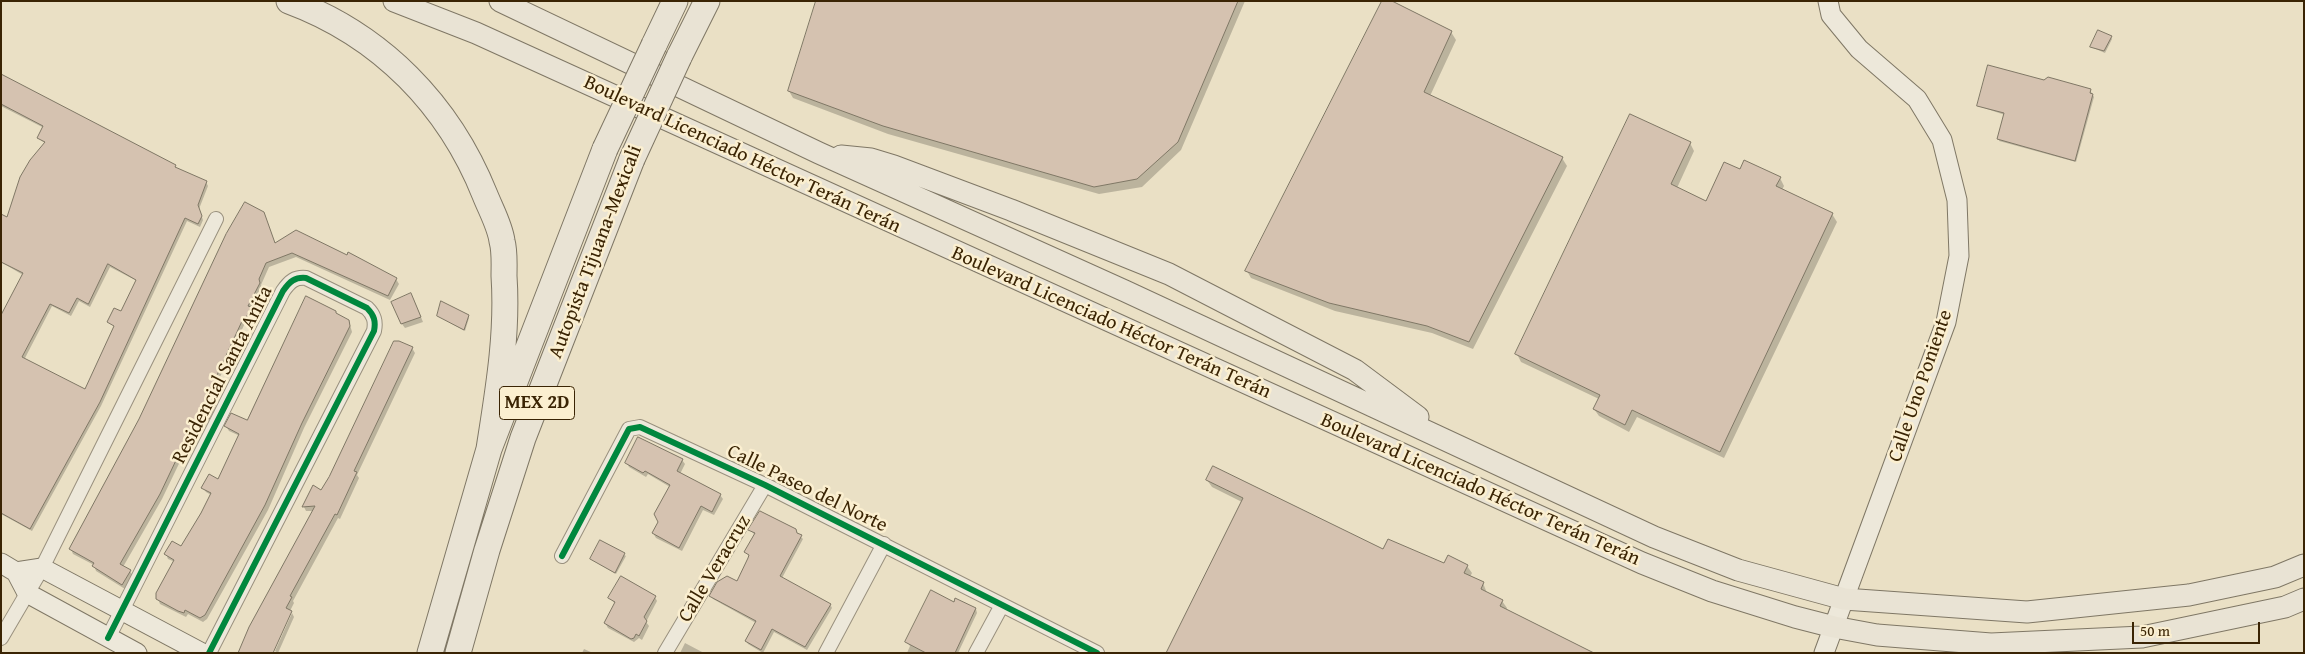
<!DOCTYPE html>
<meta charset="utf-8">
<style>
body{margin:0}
#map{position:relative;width:2305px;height:654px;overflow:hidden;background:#eae0c5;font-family:"Gentium Book Plus",serif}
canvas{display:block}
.frame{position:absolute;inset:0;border:2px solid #3a2404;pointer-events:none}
.scale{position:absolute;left:2132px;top:622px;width:128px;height:22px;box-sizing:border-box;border:2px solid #3a2404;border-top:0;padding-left:6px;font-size:15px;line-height:18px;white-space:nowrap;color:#3a2404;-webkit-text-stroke:4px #fbefd0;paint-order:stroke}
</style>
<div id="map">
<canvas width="2305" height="654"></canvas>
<div class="frame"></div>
<div class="scale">50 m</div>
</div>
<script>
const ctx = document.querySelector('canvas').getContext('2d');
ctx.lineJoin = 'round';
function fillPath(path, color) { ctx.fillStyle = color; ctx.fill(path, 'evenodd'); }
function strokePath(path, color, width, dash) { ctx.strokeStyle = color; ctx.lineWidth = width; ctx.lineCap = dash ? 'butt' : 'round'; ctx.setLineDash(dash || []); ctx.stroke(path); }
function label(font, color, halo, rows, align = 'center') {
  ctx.font = font + ' "Gentium Book Plus",serif'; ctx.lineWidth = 5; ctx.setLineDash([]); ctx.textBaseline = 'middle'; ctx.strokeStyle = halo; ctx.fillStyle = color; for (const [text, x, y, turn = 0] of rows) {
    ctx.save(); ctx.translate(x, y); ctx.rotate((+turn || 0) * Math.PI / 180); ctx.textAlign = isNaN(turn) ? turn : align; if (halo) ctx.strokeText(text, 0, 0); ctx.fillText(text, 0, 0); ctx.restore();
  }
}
fillPath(new Path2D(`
 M817,1H1245L1181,150L1142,187L1099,194L888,134L793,98L789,91Z
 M1389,1L1451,32L1456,40L1430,96L1562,158L1567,166L1473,349L1432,333L1335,311L1251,278L1247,271Z
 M2111,37L2112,39L2105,53L2091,47Z
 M1,76L175,166L177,169L206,182L208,186L199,209L203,220L200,227L187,221L101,406L32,531L1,514V318L23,275L1,262L8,219L46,144L38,138L44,128L1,106ZM110,267L137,281L122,313L109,322L115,327L85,391L24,360L52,306L71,316L79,301L90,307Z
 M2048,78L2090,90L2094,97L2076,162L1999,141L2005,115L1978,106L2045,82Z
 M1690,143L1694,151L1677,188L1707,202L1741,171L1780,178L1784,186L1782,190L1832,214L1837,222L1724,458L1637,417L1629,432L1599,416L1594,409L1599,399L1521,362L1517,354Z
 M275,244L396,279L399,284L390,300L296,257L269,267L261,285L262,289L251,309L253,313L248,324L245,323L208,403L215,406L217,411L211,423L201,418L162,499L123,567L130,571L133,576L125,589L96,571L94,565L73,554L71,549Z
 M414,300L423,322L405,328L402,324Z
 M337,315L349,321L352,332L304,428L268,510L207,619L203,622L188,614L186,617L160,604L158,599L175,562L168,559L166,554L181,548L211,495L206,492L203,488L219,481L240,436L229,431L226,426L248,422Z
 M438,316H468L469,318L465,331Z
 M412,348L415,353L357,475L359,478L340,519L338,518L293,601L294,603L290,611L292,613H290L272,653L314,511H306L304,507L322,491Z
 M682,460L685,464L680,474L720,495L723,499L714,515L703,510L682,551L656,538L653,533L660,522L670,487L648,474L646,477L629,467L627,463Z
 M1207,480L1384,550L1444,564L1467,566L1472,573L1470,577L1483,583L1487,593L1502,601L1507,608L1506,611L1242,502L1212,487Z
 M750,530L798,534L803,539L782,578L830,604L832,608L807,650L774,632L763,653L748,644L746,641L756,623L713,599L711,596L737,583L750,557L746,552L755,535Z
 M601,541L626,556L616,574L591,559Z
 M655,597L657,601L646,622L649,626L642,640L639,638L634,642L608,628L605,623L616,605L610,598Z
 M956,600L976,609L977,613L958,653H907L910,646L906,641Z
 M292,613L294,617L278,653L275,651Z
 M685,643L704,653H680Z
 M584,649L593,653H582Z`), '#0003');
const building = new Path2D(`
 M816,1H1238L1178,142L1137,179L1094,187L883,126L788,91Z
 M1382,1H1392L1452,31L1424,92L1563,157L1469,342L1427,326L1329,303L1245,271Z
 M2098,30L2112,36L2104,51L2090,47Z
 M1988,65L2044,80L2048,77L2091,89L2090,93L2093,94L2075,161L1997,139L2004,113L1977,106Z
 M1,74L176,165L175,167L207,181L198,205L202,216L198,224L185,218L100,402L30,529L1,513V315L23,273L1,262V214L7,217L20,177L30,160L45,142L37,138L43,126L1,104ZM108,264L136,280L121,311L114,308L107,322L114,326L85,389L22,357L50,304L69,313L77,298L88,304Z
 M1630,114L1691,142L1671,184L1706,201L1724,162L1740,169L1744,160L1781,177L1776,186L1833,213L1720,452L1632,410L1625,425L1593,409L1600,395L1515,354Z
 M245,202L264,212L275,243L296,230L347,255L348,252L397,278L388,296L292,253L266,263L259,279L260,283L248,306L251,307L245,320L243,319L205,401L215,405L209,419L198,414L160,494L120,564L131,570L122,585L92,566L94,563L69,549L139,419L226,234Z
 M411,293L421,317L401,324L391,302Z
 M306,296L336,311V313L349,320L350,326L302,423L265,505L205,615L200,618L185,610L184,613L178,611L156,599V593L174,560L164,554L172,541L181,546L201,513L211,493L201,488L209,474L218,479L239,434L224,426L231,413L247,420Z
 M441,301L469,315L464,330L437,316Z
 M394,341H399L413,347L354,471L357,472L337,515L335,514L290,596L292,597L286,608L292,611L273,653H238L249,627L315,506L302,507L313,485L321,490L329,477Z
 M638,437L683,459L677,471L721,494L712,512L701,506L679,548L652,533L658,522L654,514L670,485L645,471L643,473L625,463Z
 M1213,466L1383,549L1388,539L1444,563L1448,555L1468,565L1464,573L1484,582L1481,589L1503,600L1500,606L1594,653H1166L1243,498L1206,480Z
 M760,511L796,529L797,533L802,535L780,576L831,604L805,647L772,629L761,650L745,641L756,621L709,596L717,582L727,576L737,581L748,558L749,555L744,552L755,533L748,530Z
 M600,540L625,553L615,573L590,559Z
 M621,576L656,596L644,617L647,621L639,636L636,634L634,638L631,639L604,623L615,602L608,598Z
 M931,590L954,602L955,598L976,608L955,653H926L905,642Z`);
fillPath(building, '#d5c2b0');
strokePath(building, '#7f7765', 1);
const street = new Path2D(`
 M562,556L629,429L640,427L765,485L1097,653
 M1,638L42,568L216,219
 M108,638L283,291C290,281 295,277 306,278L367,308C374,315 376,321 374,331L209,653
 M665,653L765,485
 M826,653L884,544
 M976,653L1002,605`);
const secondary = new Path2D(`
 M1,563L16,572L27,593L137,653
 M16,572L42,568L202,653
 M1824,653L1946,322L1959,256L1957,200L1942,140L1917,99L1859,49L1831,15L1828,1`);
const primary = new Path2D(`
 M394,1L476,33L1642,563L1712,591L1795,617L1834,627L1877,635L1991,644L2142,637L2285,607L2304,599
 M500,1L819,153L1125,291L1654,537L1738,570L1844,599L2027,612L2189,595L2275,577L2304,565
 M841,156L871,159L894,166L1011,210L1169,274L1355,370L1418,417`);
const highway = new Path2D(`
 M289,1C381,35 449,105 485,195C491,210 500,226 502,241C505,252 504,264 504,276C508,334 498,391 489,449
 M654,45L675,1
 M679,57L707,1
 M430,653L489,449L605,149
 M458,653L487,550L523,438L632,159`);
strokePath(street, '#99907e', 16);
strokePath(secondary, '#7f7765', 21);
strokePath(primary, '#7f7765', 23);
strokePath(highway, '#7f7765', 27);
strokePath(street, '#ede8da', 14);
strokePath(secondary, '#ede8da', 19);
strokePath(primary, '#e9e3d4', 21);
strokePath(highway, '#e9e3d4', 25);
const highwayBridge = new Path2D(`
 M605,149L654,45
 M632,159L679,57`);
strokePath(highwayBridge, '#7f7765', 27, []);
strokePath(highwayBridge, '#e9e3d4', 25);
strokePath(new Path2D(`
 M562,556L629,429L640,427L765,485L1097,653
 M108,638L283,291C290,281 295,277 306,278L367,308C374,315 376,321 374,331L209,653`), '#00873e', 6);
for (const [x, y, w] of [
 [537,403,75]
]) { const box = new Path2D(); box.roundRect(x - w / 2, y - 16.5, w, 33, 4); ctx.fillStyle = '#fbefd0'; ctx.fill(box); strokePath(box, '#3a2404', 1); }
label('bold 19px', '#3a2404', null, [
 ["MEX 2D",537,403]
]);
label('20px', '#3a2404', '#fbefd0', [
 ["Boulevard Licenciado Héctor Terán Terán",742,155,25],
 ["Autopista Tijuana-Mexicali",596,252,-69],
 ["Boulevard Licenciado Héctor Terán Terán",1111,323,24],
 ["Residencial Santa Anita",223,375,-63],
 ["Calle Uno Poniente",1921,386,-71],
 ["Calle Paseo del Norte",807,489,26],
 ["Boulevard Licenciado Héctor Terán Terán",1480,490,24],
 ["Calle Veracruz",715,569,-59]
]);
</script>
